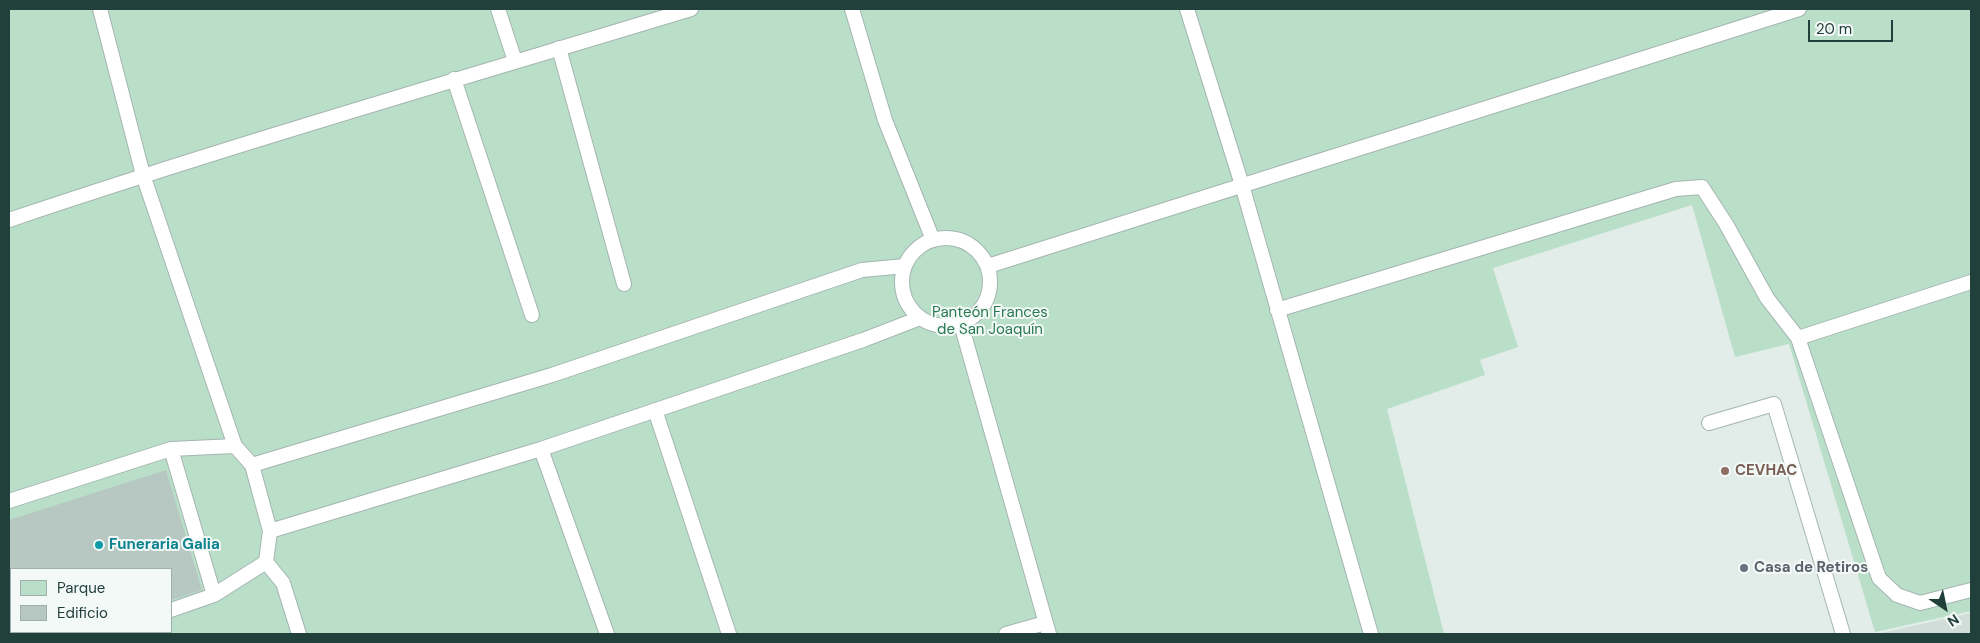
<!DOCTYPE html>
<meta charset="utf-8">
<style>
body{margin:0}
#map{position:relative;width:1980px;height:643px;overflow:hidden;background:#e2edea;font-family:"DM Sans",sans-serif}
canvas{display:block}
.frame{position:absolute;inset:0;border:10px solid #213f3b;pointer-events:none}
.legend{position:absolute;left:10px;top:568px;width:162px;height:65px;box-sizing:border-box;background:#f3f9f7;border:1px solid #9fafac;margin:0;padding:6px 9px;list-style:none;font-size:15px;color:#213f3b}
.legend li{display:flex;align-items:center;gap:10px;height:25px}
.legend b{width:25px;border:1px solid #9fafac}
.north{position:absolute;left:1920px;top:583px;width:50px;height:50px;-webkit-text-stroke:4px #f3f9f7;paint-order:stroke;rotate:146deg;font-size:14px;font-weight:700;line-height:20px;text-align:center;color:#213f3b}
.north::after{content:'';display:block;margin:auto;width:18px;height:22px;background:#213f3b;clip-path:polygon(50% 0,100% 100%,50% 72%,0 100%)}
.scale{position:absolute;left:1808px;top:20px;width:85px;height:22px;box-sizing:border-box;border:2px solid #213f3b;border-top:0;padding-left:6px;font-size:15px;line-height:18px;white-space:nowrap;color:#213f3b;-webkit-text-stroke:4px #f3f9f7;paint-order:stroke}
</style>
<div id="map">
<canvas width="1980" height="643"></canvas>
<div class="frame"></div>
<ul class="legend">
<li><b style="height:14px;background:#badfc9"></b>Parque</li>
<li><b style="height:14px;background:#b7c8c3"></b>Edificio</li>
</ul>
<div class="north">N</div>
<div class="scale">20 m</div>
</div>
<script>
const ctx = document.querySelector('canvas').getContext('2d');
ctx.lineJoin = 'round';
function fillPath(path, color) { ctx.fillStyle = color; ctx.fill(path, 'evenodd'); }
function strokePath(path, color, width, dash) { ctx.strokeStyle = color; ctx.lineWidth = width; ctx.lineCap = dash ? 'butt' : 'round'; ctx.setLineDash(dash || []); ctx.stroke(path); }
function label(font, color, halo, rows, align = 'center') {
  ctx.font = font + ' "DM Sans",sans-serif'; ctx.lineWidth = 4; ctx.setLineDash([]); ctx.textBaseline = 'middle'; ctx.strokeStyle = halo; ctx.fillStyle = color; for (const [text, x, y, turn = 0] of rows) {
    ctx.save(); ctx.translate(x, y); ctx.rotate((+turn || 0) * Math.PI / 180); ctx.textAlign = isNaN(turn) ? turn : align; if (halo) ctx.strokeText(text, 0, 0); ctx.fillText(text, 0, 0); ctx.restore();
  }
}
fillPath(new Path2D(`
 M1971,613V634H1877Z`), '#d0ddd9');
fillPath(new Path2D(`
 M9,9H1971V611L1875,632L1789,344L1735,357L1692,205L1493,268L1518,347L1480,360L1485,375L1387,409L1444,634H9ZM11,569H171V632H11Z`), '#badfc9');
fillPath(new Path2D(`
 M166,470L202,590L171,600V569H11V632H74L67,634H9V520Z`), '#b7c8c3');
const service = new Path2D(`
 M100,9L143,175L235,446L252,465L270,531L266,562L283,583L299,634
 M498,9L515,61
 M852,9L885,120L933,240
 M1187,9L1242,185L1371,634
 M559,48L624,284
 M454,79L532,315
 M9,220C235,144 463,78 691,9
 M902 282a44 44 0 1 1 88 0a44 44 0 1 1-88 0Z
 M988,266L1799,9
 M1277,310L1646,198L1676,189L1702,187L1726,224L1767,298L1798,338L1879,578L1897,595L1920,603L1971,590
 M961,324L1049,634
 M1798,338L1971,282
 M655,410L729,634
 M1709,423L1774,404L1843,634
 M171,449L214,595
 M541,449L607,634
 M252,465L552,375L862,270L905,266
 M9,501L171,449L235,446
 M270,531L541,449L863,340L920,318
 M171,610L214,595L266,562
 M92,634L100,632
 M1006,634L1045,623`);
strokePath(service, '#a4b5b2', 16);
strokePath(service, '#fff', 14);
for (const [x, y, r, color] of [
 [1725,471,5,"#8d6e63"],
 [99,545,5,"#0f9aa8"],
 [1744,568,5,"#6b7280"]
]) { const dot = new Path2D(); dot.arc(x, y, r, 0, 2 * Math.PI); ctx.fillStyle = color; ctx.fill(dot); strokePath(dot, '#f3f9f7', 2); }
label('15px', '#297852', '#f3f9f7', [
 ["Panteón Frances",990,313],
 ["de San Joaquín",990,330]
]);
label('bold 15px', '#785e54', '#f3f9f7', [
 ["CEVHAC",1735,471]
], 'left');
label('bold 15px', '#0d838f', '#f3f9f7', [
 ["Funeraria Galia",109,545]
], 'left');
label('bold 15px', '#5b616d', '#f3f9f7', [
 ["Casa de Retiros",1754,568]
], 'left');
</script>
